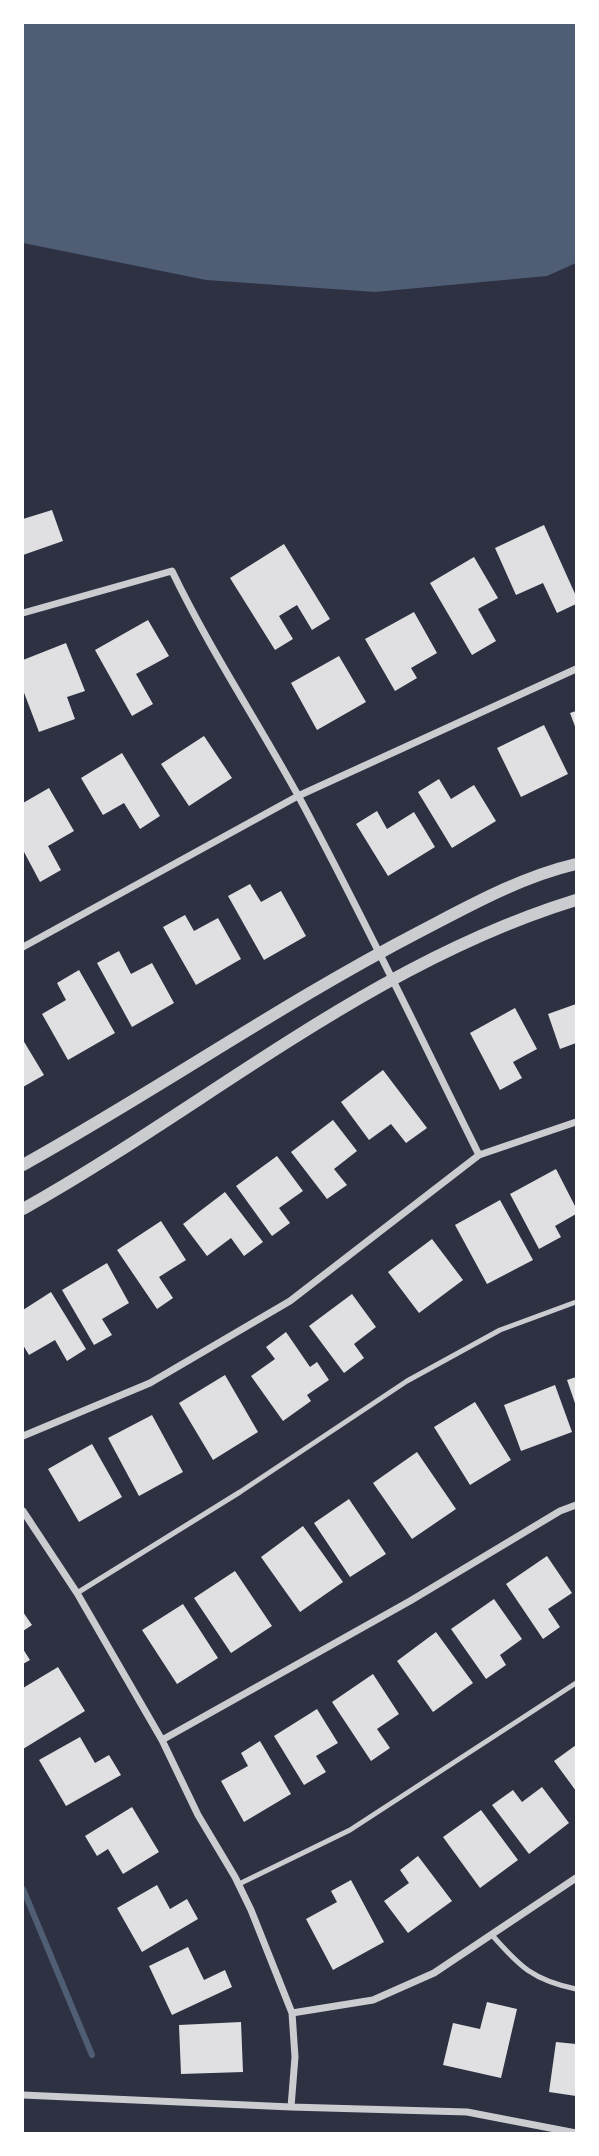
<!DOCTYPE html>
<style>
body{margin:0}
#map{position:relative;width:599px;height:2156px;overflow:hidden;background:#2d3142;font-family:"Asap Condensed",sans-serif}
canvas{display:block}
.frame{position:absolute;inset:0;border:24px solid #fff;pointer-events:none}
</style>
<div id="map">
<canvas width="599" height="2156"></canvas>
<div class="frame"></div>
</div>
<script>
const ctx = document.querySelector('canvas').getContext('2d');
ctx.lineJoin = 'round';
function fillPath(path, color) { ctx.fillStyle = color; ctx.fill(path, 'evenodd'); }
function strokePath(path, color, width, dash) { ctx.strokeStyle = color; ctx.lineWidth = width; ctx.lineCap = dash ? 'butt' : 'round'; ctx.setLineDash(dash || []); ctx.stroke(path); }
fillPath(new Path2D(`
 M23,23H576V263L547,276L375,292L206,280L23,243Z`), '#4f5d75');
strokePath(new Path2D(`
 M23,1889L92,2055`), '#4f5d75', 6);
fillPath(new Path2D(`
 M52,510L63,541L23,555V519Z
 M544,525L576,596V604L557,613L543,583L516,595L495,548Z
 M284,544L330,619L312,630L297,605L279,616L293,639L275,650L230,578Z
 M474,557L498,598L478,609L496,641L472,655L430,583Z
 M414,612L437,653L411,668L417,678L395,691L365,639Z
 M148,620L169,656L136,674L153,704L132,716L95,650Z
 M66,643L85,691L67,697L75,719L39,732L23,690V660Z
 M339,656L366,702L317,730L291,683Z
 M576,711V729L570,713Z
 M544,725L568,774L521,797L497,748Z
 M204,736L232,778L189,806L161,764Z
 M122,753L160,816L140,829L124,803L103,815L81,778Z
 M439,779L451,799L474,785L496,821L452,848L418,792Z
 M49,788L74,831L48,846L61,870L40,882L23,850V803Z
 M377,811L387,829L414,812L435,847L388,876L356,824Z
 M250,884L261,902L281,891L306,936L264,960L228,896Z
 M185,915L194,931L218,918L241,959L196,985L163,927Z
 M119,951L131,974L152,963L174,1003L132,1027L97,963Z
 M79,970L115,1033L68,1060L42,1014L66,1000L57,983Z
 M576,1004V1043L560,1049L548,1014Z
 M515,1008L537,1049L513,1062L522,1078L500,1090L470,1033Z
 M23,1040L44,1075L23,1087Z
 M383,1070L427,1128L406,1143L391,1124L369,1140L341,1102Z
 M333,1120L357,1151L334,1169L347,1185L327,1199L291,1152Z
 M277,1156L303,1191L279,1208L290,1223L272,1236L236,1186Z
 M556,1169L576,1208V1214L555,1226L561,1237L539,1249L510,1194Z
 M225,1192L263,1242L244,1256L231,1238L207,1256L183,1224Z
 M500,1200L533,1260L487,1284L455,1225Z
 M161,1221L186,1260L159,1277L173,1298L157,1309L117,1250Z
 M432,1239L463,1280L419,1313L388,1272Z
 M107,1263L129,1303L102,1319L112,1335L94,1345L62,1290Z
 M51,1292L86,1349L67,1361L55,1340L29,1355L23,1345V1310Z
 M352,1294L376,1327L354,1344L364,1358L344,1373L309,1326Z
 M286,1332L310,1367L317,1362L329,1380L307,1395L311,1401L283,1421L251,1376L275,1359L266,1347Z
 M225,1375L258,1432L213,1460L179,1403Z
 M576,1377V1406L567,1380Z
 M555,1385L572,1432L521,1451L504,1405Z
 M475,1402L511,1460L470,1485L434,1427Z
 M152,1415L183,1472L139,1496L108,1438Z
 M92,1444L122,1497L79,1522L48,1469Z
 M417,1452L456,1509L412,1539L373,1483Z
 M349,1499L386,1554L350,1577L314,1523Z
 M303,1526L343,1582L300,1612L261,1557Z
 M547,1556L572,1593L548,1609L560,1627L543,1639L506,1584Z
 M235,1571L272,1626L231,1653L194,1598Z
 M494,1599L522,1639L500,1655L506,1665L486,1679L451,1629Z
 M183,1604L218,1658L177,1684L142,1630Z
 M23,1612L32,1625L23,1631Z
 M436,1632L473,1683L433,1712L397,1661Z
 M23,1649L30,1660L23,1664Z
 M58,1667L85,1711L23,1749V1688Z
 M373,1674L399,1714L377,1729L390,1748L371,1761L332,1702Z
 M317,1709L338,1743L316,1756L326,1772L304,1785L274,1736Z
 M80,1737L95,1763L109,1755L121,1775L66,1806L39,1760Z
 M260,1741L291,1794L244,1822L221,1781L248,1766L241,1753Z
 M576,1745V1791L554,1761Z
 M542,1787L569,1823L529,1854L492,1805L513,1790L522,1802Z
 M132,1807L159,1852L123,1874L108,1849L97,1856L85,1836Z
 M481,1810L518,1860L480,1888L443,1837Z
 M418,1856L452,1901L408,1933L384,1901L409,1883L400,1870Z
 M351,1880L384,1942L333,1970L306,1919L337,1902L331,1891Z
 M157,1885L170,1909L187,1899L198,1919L142,1952L117,1908Z
 M188,1947L204,1980L225,1970L232,1987L172,2015L149,1966Z
 M487,2002L517,2009L501,2078L443,2065L453,2023L480,2029Z
 M241,2022L243,2072L181,2074L179,2025Z
 M556,2042L576,2044V2096L549,2092Z`), '#e0e0e3');
strokePath(new Path2D(`
 M77,1593L240,1492L407,1381L500,1330L576,1302
 M239,1884L350,1830L576,1683
 M492,1935C520,1967 533,1980 576,1989`), '#caccd0', 5);
strokePath(new Path2D(`
 M23,613L172,571C210,650 258,722 300,799C363,916 420,1036 479,1155
 M23,947L298,796L576,669
 M23,1436L150,1383L290,1301L479,1155L576,1122
 M23,1511L77,1593L162,1740L198,1815L235,1877L251,1910L292,2013L295,2057L291,2107
 M162,1740L410,1601L560,1511L576,1505
 M292,2013L373,2000L434,1973L576,1878
 M23,2095L291,2107L467,2112L576,2133`), '#caccd0', 7);
strokePath(new Path2D(`
 M23,1165C158,1090 284,1002 421,931C471,905 521,877 576,864
 M23,1209C208,1105 371,963 576,900`), '#caccd0', 12);
</script>
